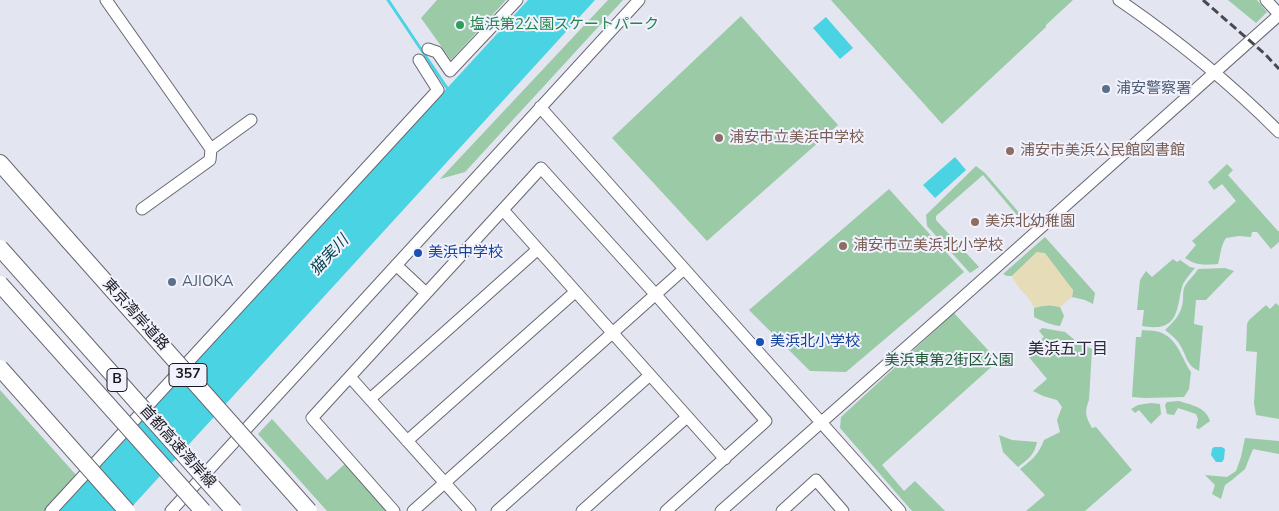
<!DOCTYPE html>
<meta charset="utf-8">
<style>
body{margin:0}
canvas{display:block;background:#e3e5f0}
</style>
<canvas width="1279" height="511"></canvas>
<script>
const ctx = document.querySelector('canvas').getContext('2d');
ctx.lineJoin = 'round';
function fillPath(path, color) { ctx.fillStyle = color; ctx.fill(path, 'evenodd'); }
function strokePath(path, color, width, dash) { ctx.strokeStyle = color; ctx.lineWidth = width; ctx.lineCap = dash ? 'butt' : 'round'; ctx.setLineDash(dash || []); ctx.stroke(path); }
function label(font, color, halo, rows, align = 'center') {
  ctx.font = font + ' "Nunito Sans","Noto Sans JP",sans-serif'; ctx.lineWidth = 4; ctx.setLineDash([]); ctx.textBaseline = 'middle'; ctx.strokeStyle = halo; ctx.fillStyle = color; for (const [text, x, y, turn = 0] of rows) {
    ctx.save(); ctx.translate(x, y); ctx.rotate((+turn || 0) * Math.PI / 180); ctx.textAlign = isNaN(turn) ? turn : align; if (halo) ctx.strokeText(text, 0, 0); ctx.fillText(text, 0, 0); ctx.restore();
  }
}
fillPath(new Path2D(`
 M437,0H506L451,60L421,18Z
 M608,0H623L465,172L440,179Z
 M831,0H1073L1046,25V27L942,124Z
 M1228,0H1257L1267,12L1256,23Z
 M741,16L838,125L707,241L612,138Z
 M1227,164L1233,170L1228,175L1278,231H1279V242L1271,249L1257,232H1252L1251,237L1239,236L1226,238C1220,247 1221,254 1218,264C1204,265 1197,266 1185,258L1196,245L1192,241L1236,201L1222,184L1214,190L1208,182Z
 M976,166L985,173L1028,223L1027,227L983,175L936,216V220L979,267L970,273L927,226L926,215Z
 M889,189L964,272L846,372L810,371L749,310Z
 M1045,237L1095,293L1093,304L1085,300L1072,297L1073,290L1037,252L1012,276H1007L1003,274Z
 M1173,259L1177,262L1180,260L1190,267L1195,268C1191,273 1186,278 1183,284C1178,297 1180,321 1163,326C1157,328 1148,327 1142,326L1144,310H1137L1140,280L1146,271L1152,277Z
 M1225,268L1234,271L1206,300H1196L1194,324L1203,326L1199,371C1186,365 1187,356 1180,345C1177,339 1170,334 1165,330C1175,321 1182,313 1183,300C1183,296 1183,292 1184,288C1187,281 1194,276 1198,269Z
 M1276,303L1279,306V419L1256,415L1254,403L1257,352L1246,351L1247,324L1249,320L1266,305L1270,309Z
 M1049,305L1060,307L1064,316L1060,326C1051,325 1042,321 1034,317V308L1042,306Z
 M954,313L998,361L882,465L904,491L915,481L945,511H912L840,428L841,417Z
 M1042,328L1065,332L1076,341L1092,349L1089,400C1084,413 1086,417 1092,428L1096,427L1132,470L1085,511H1026L1045,495L1020,469C1033,459 1038,455 1044,440L1060,432L1057,420L1062,407L1057,400L1043,396L1033,391L1047,379L1028,356L1041,346L1038,342L1044,337L1039,331Z
 M1142,330C1148,331 1156,330 1162,333C1178,340 1182,359 1191,372L1189,389L1184,397L1145,398L1132,397L1136,337H1141Z
 M0,390L77,476L45,511H0Z
 M1179,401C1191,405 1206,407 1210,421L1199,429L1196,428L1198,419L1196,414L1178,408L1174,415L1167,414L1165,405L1167,402Z
 M1151,403L1160,404L1161,414L1151,424L1139,410L1135,413L1131,409L1138,405Z
 M272,419L327,480L346,463L388,511H327L258,434Z
 M999,435L1012,440L1037,442C1034,456 1028,459 1018,467L1003,452Z
 M1245,438L1279,441V454L1253,449L1245,469L1232,480L1225,485L1221,499L1212,494L1215,485L1205,475L1227,477L1236,471L1241,457Z`), '#9acaa6');
fillPath(new Path2D(`
 M1037,252L1045,253L1073,290L1072,297L1060,307C1050,305 1043,305 1034,308C1030,296 1017,289 1012,276Z`), '#e6dcb7');
fillPath(new Path2D(`
 M528,0H595L128,511H59Z
 M826,17L853,48L840,59L813,28Z
 M955,157L966,170L935,198L923,185Z
 M1214,447H1222L1225,449L1224,459L1222,462H1216L1211,455L1212,449Z`), '#4ad4e3');
strokePath(new Path2D(`
 M388,0L449,91`), '#4ad4e3', 3);
const minor = new Path2D(`
 M106,0L211,149
 M1119,0C1176,39 1230,83 1279,132
 M1266,0L1279,14
 M428,49L437,52L450,71L517,0
 M540,107L900,511
 M142,209L210,160L211,149L251,120
 M503,210L725,459
 M396,265L426,293
 M350,377L470,511
 M370,399L537,250
 M407,441L575,292
 M51,511L438,90L419,60
 M171,511L639,0
 M394,511L312,418L541,168L656,295L766,421L666,511
 M413,511L684,269
 M497,511L650,375
 M582,511L687,417
 M721,511L954,305L1279,15
 M782,511L816,480L843,511`);
const highway = new Path2D(`
 M0,163L68,240`);
strokePath(minor, '#676872', 13);
strokePath(highway, '#676872', 18);
strokePath(minor, '#fff', 11);
strokePath(highway, '#fff', 16);
strokePath(new Path2D(`
 M1203,0L1265,54L1279,69`), '#494a4f', 3, [8, 4]);
const highwayBridge = new Path2D(`
 M68,240L309,511
 M0,248L234,511
 M0,284L203,511
 M0,368L127,511`);
strokePath(highwayBridge, '#676872', 18, []);
strokePath(highwayBridge, '#fff', 16);
for (const [x, y, r, color] of [
 [460,25,5,"#2e9e5b"],
 [1106,89,5,"#5c6f8a"],
 [719,138,5,"#8d6e63"],
 [1010,151,5,"#8d6e63"],
 [975,222,5,"#8d6e63"],
 [843,246,5,"#8d6e63"],
 [418,253,5,"#1a4fb4"],
 [172,282,5,"#5c6f8a"],
 [760,342,5,"#1a4fb4"]
]) { const dot = new Path2D(); dot.arc(x, y, r, 0, 2 * Math.PI); ctx.fillStyle = color; ctx.fill(dot); strokePath(dot, '#f1f2fd', 2); }
for (const [x, y, w] of [
 [188,375,38],
 [117,380,20]
]) { const box = new Path2D(); box.roundRect(x - w / 2, y - 11.5, w, 23, 4); ctx.fillStyle = '#f1f2fd'; ctx.fill(box); strokePath(box, '#1a1a1e', 1); }
label('bold 14px', '#1a1a1e', null, [
 ["357",188,375],
 ["B",117,380]
]);
label('15px', '#27864d', '#f1f2fd', [
 ["塩浜第2公園スケートパーク",470,25]
], 'left');
label('15px', '#4e5e75', '#f1f2fd', [
 ["浦安警察署",1116,89],
 ["AJIOKA",182,282]
], 'left');
label('15px', '#785e54', '#f1f2fd', [
 ["浦安市立美浜中学校",729,138],
 ["浦安市美浜公民館図書館",1020,151],
 ["美浜北幼稚園",985,222],
 ["浦安市立美浜北小学校",853,246]
], 'left');
label('15px', '#164399', '#f1f2fd', [
 ["美浜中学校",428,253],
 ["美浜北小学校",770,342]
], 'left');
label('15px', '#1a1a1e', '#f1f2fd', [
 ["東京湾岸道路",135,315,48],
 ["首都高速湾岸線",177,447,48]
]);
label('15px', '#1f5a34', '#f1f2fd', [
 ["美浜東第2街区公園",949,361]
]);
label('italic 16px', '#06464c', '#f1f2fd', [
 ["猫実川",330,256,-47]
]);
label('16px', '#2a2b34', '#f1f2fd', [
 ["美浜五丁目",1068,350]
]);
</script>
